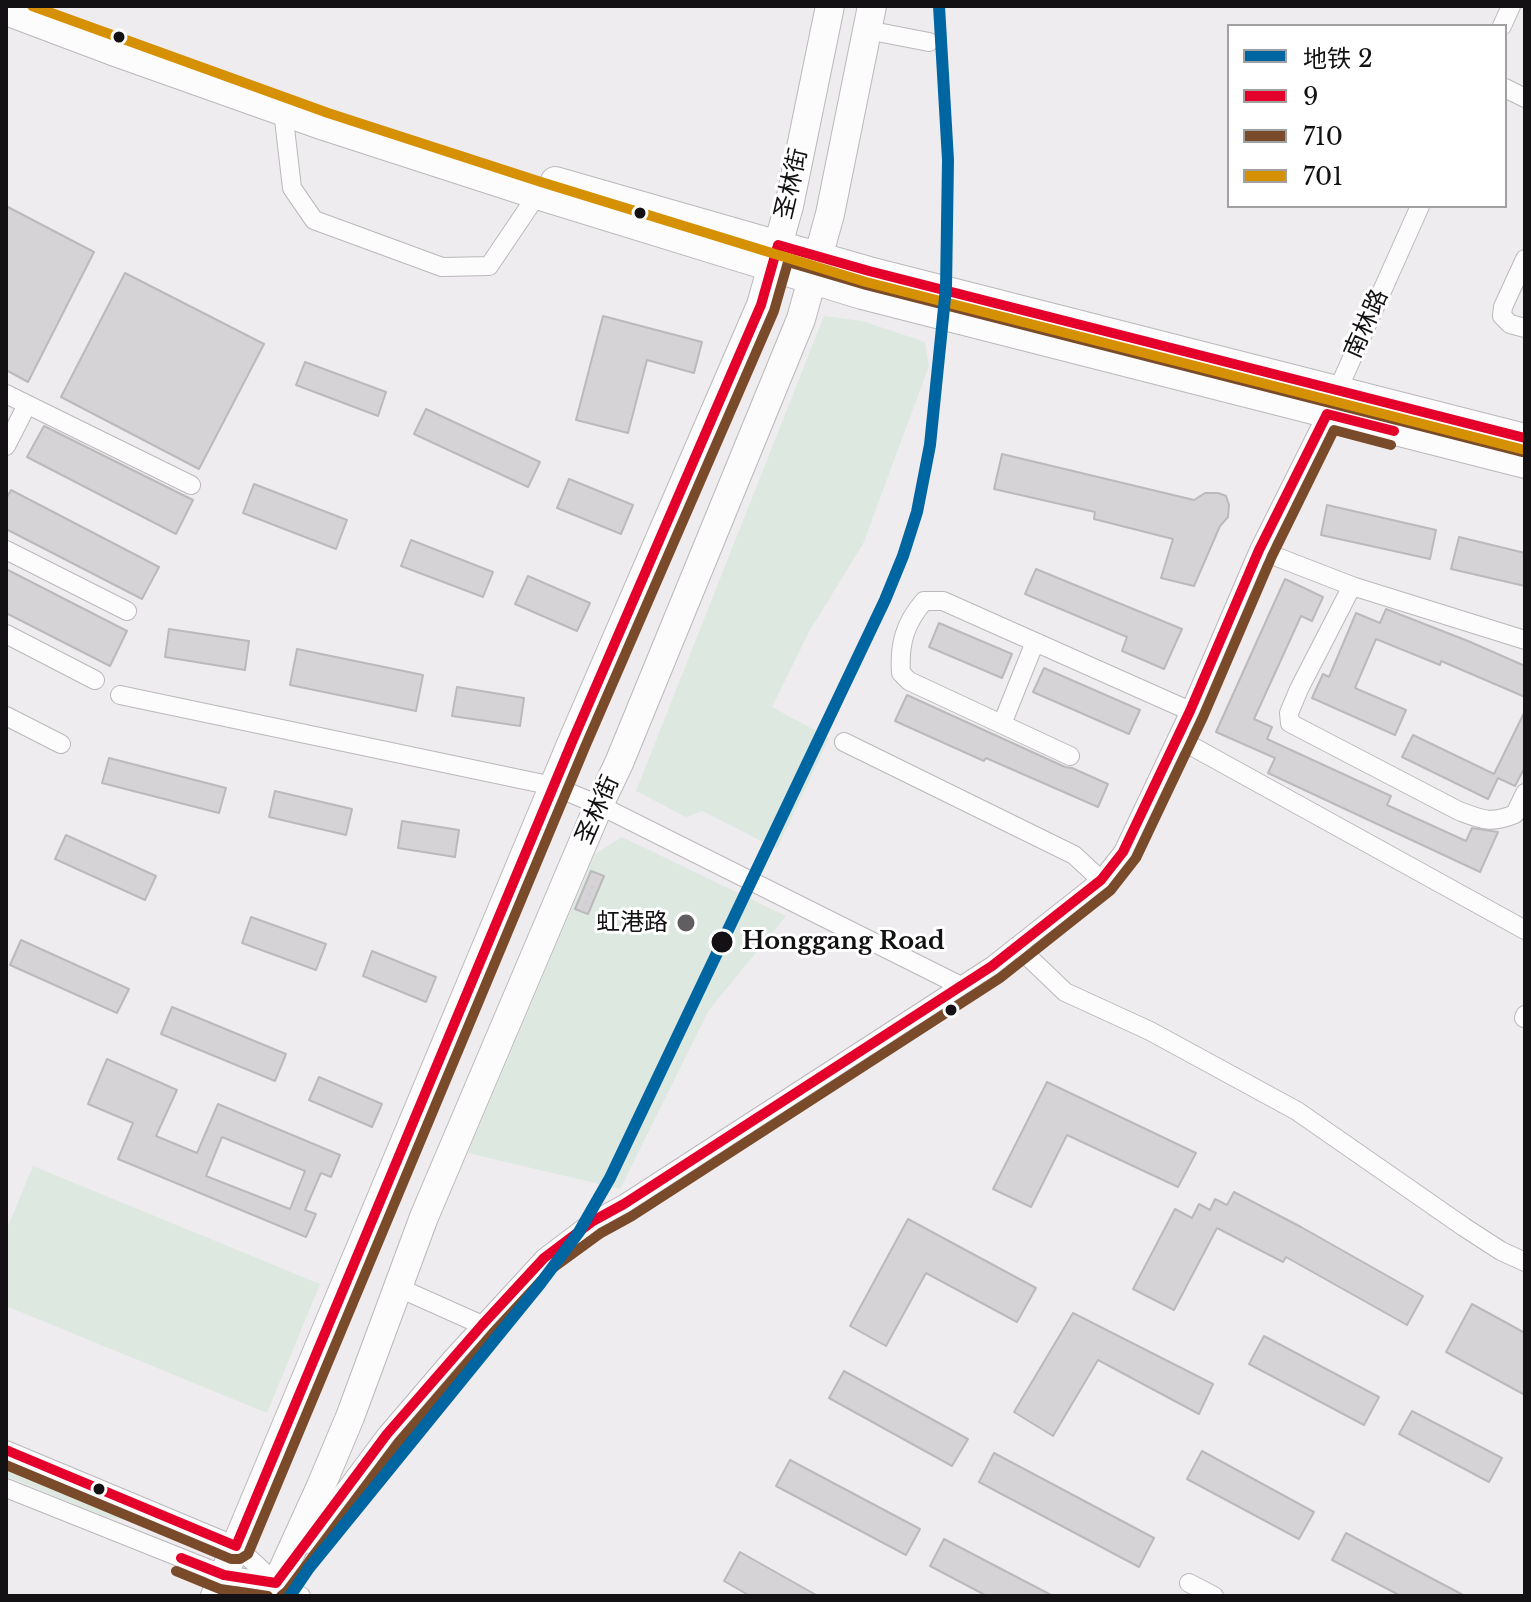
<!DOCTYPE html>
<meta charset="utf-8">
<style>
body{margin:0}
#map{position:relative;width:1531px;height:1602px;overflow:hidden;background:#efecef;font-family:"Libre Baskerville","Noto Sans SC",serif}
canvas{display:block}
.frame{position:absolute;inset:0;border:8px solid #131113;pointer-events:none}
.legend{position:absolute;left:1227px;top:24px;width:280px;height:184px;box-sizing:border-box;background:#fff;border:2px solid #a1a0a1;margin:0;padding:10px 14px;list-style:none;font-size:24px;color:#131113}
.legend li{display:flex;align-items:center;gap:16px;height:40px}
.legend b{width:40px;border:2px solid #a1a0a1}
</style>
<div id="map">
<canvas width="1531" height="1602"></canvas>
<div class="frame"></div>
<ul class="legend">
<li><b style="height:10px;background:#0066a1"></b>地铁 2</li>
<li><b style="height:10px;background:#e4002b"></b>9</li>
<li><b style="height:10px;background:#7a4b2a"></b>710</li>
<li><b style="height:10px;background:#d59003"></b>701</li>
</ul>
</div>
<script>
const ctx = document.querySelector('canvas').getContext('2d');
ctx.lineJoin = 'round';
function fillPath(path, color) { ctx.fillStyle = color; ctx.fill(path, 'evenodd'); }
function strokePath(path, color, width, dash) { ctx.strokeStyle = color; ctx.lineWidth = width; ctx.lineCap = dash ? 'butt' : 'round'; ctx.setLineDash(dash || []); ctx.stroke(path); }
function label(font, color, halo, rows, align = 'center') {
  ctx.font = font + ' "Libre Baskerville","Noto Sans SC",serif'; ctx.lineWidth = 6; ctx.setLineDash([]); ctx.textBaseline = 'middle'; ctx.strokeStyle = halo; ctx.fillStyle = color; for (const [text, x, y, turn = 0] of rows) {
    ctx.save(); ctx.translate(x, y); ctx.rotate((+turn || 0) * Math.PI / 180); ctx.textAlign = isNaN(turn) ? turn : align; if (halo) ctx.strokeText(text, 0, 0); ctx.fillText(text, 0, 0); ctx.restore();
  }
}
fillPath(new Path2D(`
 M824,316L862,321L925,342L929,366L863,544L810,630L772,707L829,738L777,849L702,811L686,817L636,791Z
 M622,837L786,916L709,1010L620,1189L468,1153L595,854Z
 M33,1166L320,1284L267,1413L6,1306V1231Z
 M6,1463L153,1524L106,1517L6,1476Z`), '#dde8e1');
const building = new Path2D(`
 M6,206L94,252L28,382L6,370Z
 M125,273L264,344L199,469L61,397Z
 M603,316L702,342L694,373L647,360L628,433L576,420Z
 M305,362L386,392L378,416L296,385Z
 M426,409L540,462L528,487L414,434Z
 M44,426L193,500L176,534L27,457Z
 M1002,454L1194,500L1205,493H1218L1226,496L1229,505L1228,517L1220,526L1194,586L1161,578L1173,539L1094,519L1095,512L994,489Z
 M569,479L633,505L621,534L557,508Z
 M254,484L347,520L336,549L243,513Z
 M11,490L159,567L142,599L6,529V499Z
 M1327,505L1436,530L1430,559L1321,535Z
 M1459,537L1525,553V586L1451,569Z
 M411,540L493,572L483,597L401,566Z
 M6,569L127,631L110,666L6,613Z
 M1036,569L1182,629L1164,669L1122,651L1127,637L1025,594Z
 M528,576L590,603L577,631L515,604Z
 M1285,579L1323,597L1312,621L1301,616L1254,719L1272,727L1267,739L1391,796L1387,805L1466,841L1472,828L1498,832L1480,872L1268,773L1275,758L1216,732Z
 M1386,609L1468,641L1525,666V697L1441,661L1440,665L1376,639L1355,688L1406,710L1395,735L1312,698L1323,674L1329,677L1356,613L1380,623Z
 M939,623L1012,654L1002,678L929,647Z
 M169,629L249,641L245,670L165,657Z
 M297,649L423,675L416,711L290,685Z
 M1044,668L1140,710L1129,734L1033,692Z
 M457,687L524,698L520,726L452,716Z
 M907,695L1065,767L1072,768L1108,784L1098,807L986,758L984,761L895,721Z
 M1525,711V767L1515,786L1498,778L1488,799L1402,757L1413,735L1494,774Z
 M109,758L226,788L219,813L102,783Z
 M275,791L352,809L346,835L269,817Z
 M402,821L459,830L455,857L398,848Z
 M66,835L156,876L145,900L55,859Z
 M591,871L604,876L588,914L575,909Z
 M251,917L326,944L316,970L242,943Z
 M21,940L129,989L117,1013L10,965Z
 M372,951L436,977L426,1002L363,976Z
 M172,1007L286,1054L275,1081L161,1034Z
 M107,1059L177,1090L156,1136L197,1153L218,1104L340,1155L331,1177L321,1173L305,1210L316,1214L306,1237L118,1159L133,1123L88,1104ZM222,1137L305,1171L290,1209L206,1176Z
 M319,1077L382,1104L372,1127L309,1100Z
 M1047,1082L1196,1153L1178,1187L1067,1135L1031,1207L993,1189Z
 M1234,1192L1301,1227L1423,1296L1407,1325L1286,1257L1283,1262L1217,1228L1174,1310L1133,1289L1175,1209L1192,1218L1199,1204L1210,1210L1215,1199L1227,1205Z
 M908,1219L1036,1288L1017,1322L926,1273L886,1346L850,1326Z
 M1472,1304L1525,1333V1395L1446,1352Z
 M1073,1313L1213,1384L1199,1414L1098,1360L1053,1436L1014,1412Z
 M1264,1336L1379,1397L1364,1425L1249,1364Z
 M844,1371L968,1439L952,1466L829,1398Z
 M1412,1411L1502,1458L1489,1482L1399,1434Z
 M1202,1451L1314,1512L1299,1539L1187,1479Z
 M994,1453L1154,1538L1139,1567L979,1482Z
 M790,1460L920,1529L906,1555L776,1486Z
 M1346,1533L1465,1596H1401L1332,1560Z
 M944,1539L1053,1596H987L930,1566Z
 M740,1552L818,1596H750L724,1581Z`);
fillPath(building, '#d5d3d5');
strokePath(building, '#bbb9bb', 2);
const minor = new Path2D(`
 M1502,26L1511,6
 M867,30L929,42
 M1505,88L1525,98
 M283,111L292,188L314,220L442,267L489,266L537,195
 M1525,259L1503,307L1502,316L1510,324L1525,328
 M6,394L191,485
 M6,446L27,405
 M6,550L127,611
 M1259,550L1352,586L1525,640
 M1352,586L1299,689L1289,713L1290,723L1459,811C1483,820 1491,824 1515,814L1525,793
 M6,634L95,680
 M120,695L553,786L599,805L961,986
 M6,716L61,744
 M1002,724L1035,642
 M1177,738L1525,930
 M844,742L1074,855L1101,880
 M1070,756L909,681L901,673C899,644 905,623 924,601H943L1190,711
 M1017,946L1065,992L1150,1031L1297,1111L1464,1227L1501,1251L1525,1262
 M1524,1018L1525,1015
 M397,1287L482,1325
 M6,1450L236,1546L276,1583L301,1596
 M6,1488L224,1575L276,1583
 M304,1545L387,1434L452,1358L544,1258L593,1221L624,1204L992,966L1101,880L1123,852L1190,711L1259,550L1327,414L1420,206
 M1189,1583L1214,1596`);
const highway = new Path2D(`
 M6,11L115,52L324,126L537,195L862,295L1525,464
 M555,181L869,271L1525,438
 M215,1596L572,742L761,305L789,206L830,6
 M271,1596L321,1486L350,1417L424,1217L599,805L619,763L801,319L830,214L872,6`);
strokePath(minor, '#bab8ba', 20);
strokePath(highway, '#bab8ba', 30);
strokePath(new Path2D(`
 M582,911L598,874`), '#d0ced0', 3, [4, 4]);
strokePath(minor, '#fdfcfd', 18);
strokePath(highway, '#fdfcfd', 28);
strokePath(new Path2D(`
 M6,1450L236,1546L572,742L761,305L778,245L869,271L1525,438
 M181,1558L224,1575L276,1583L387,1434L482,1325L544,1258L593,1221L624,1204L992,966L1101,880L1123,852L1190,711L1259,550L1327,414L1394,431`), '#e4002b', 10);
strokePath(new Path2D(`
 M6,1465L231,1559H240L248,1554L585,747L774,311L788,262L866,285L1522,452
 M176,1571L220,1589L268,1596
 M281,1596L287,1591L398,1443L492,1334L553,1268L601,1233L632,1216L1000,978L1111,890L1136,858L1203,717L1272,556L1334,430L1391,445`), '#7a4b2a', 10);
strokePath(new Path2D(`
 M32,6L328,113L541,182L866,282L1525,450`), '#d59003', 10);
strokePath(new Path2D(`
 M290,1596L309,1568L540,1284L579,1232L610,1178L885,600L903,556L917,512L930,445L946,288L948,160L939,6`), '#0066a1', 12);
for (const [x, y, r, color] of [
 [119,37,7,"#131113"],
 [640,213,7,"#131113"],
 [686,923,10,"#605e60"],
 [722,942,12,"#131113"],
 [951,1010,7,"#131113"],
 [99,1489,7,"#131113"]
]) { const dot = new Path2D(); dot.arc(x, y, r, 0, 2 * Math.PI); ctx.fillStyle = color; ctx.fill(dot); strokePath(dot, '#fff', 3); }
label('24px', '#131113', '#fff', [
 ["圣林街",792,184,-77],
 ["南林路",1367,324,-66],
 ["圣林街",598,810,-66]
]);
label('24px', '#131113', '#fff', [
 ["虹港路",668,923]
], 'right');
label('bold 24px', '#131113', '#fff', [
 ["Honggang Road",742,942]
], 'left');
</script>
